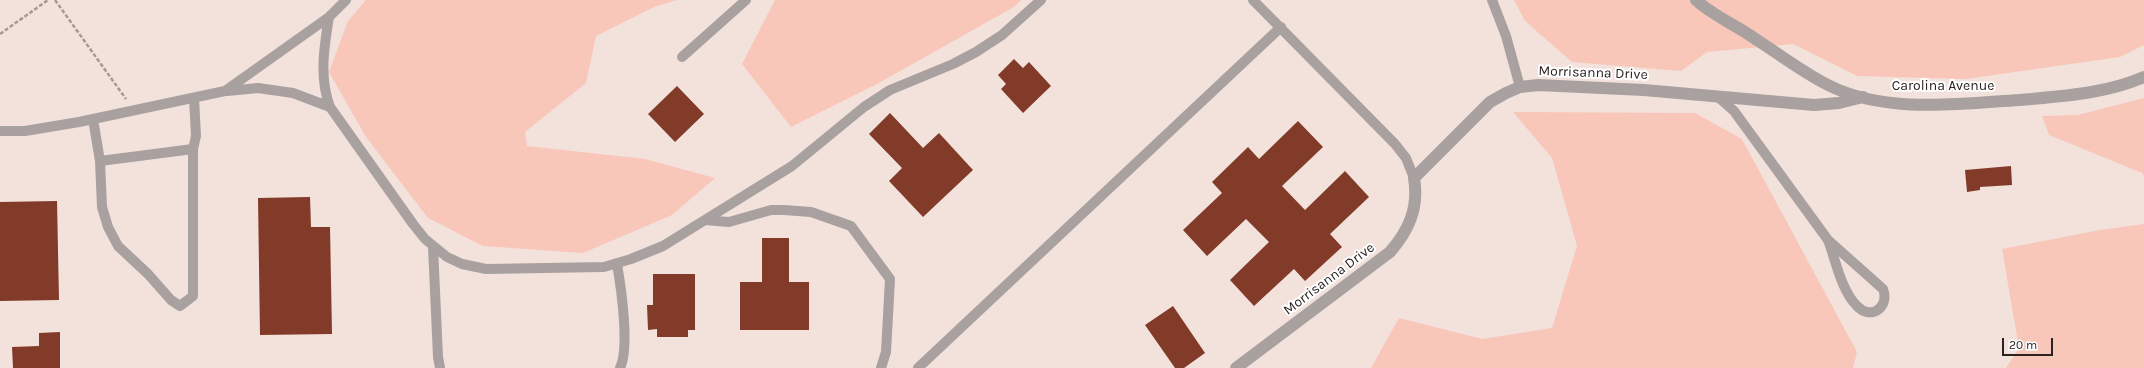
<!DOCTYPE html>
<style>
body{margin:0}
#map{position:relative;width:2144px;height:368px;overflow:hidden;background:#f3e1dc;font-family:Karla,sans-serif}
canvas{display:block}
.scale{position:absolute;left:2002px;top:338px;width:51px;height:18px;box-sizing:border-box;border:2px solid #2a2321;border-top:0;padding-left:5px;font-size:12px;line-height:14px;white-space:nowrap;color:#2a2321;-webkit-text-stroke:3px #fff;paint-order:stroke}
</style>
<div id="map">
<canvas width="2144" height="368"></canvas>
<div class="scale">20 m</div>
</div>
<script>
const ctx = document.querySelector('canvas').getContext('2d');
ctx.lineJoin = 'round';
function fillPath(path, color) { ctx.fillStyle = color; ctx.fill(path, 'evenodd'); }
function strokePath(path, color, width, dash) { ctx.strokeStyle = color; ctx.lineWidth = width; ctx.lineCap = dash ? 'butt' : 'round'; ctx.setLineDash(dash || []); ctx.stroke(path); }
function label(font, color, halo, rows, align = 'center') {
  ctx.font = font + ' Karla,sans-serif'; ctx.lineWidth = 4; ctx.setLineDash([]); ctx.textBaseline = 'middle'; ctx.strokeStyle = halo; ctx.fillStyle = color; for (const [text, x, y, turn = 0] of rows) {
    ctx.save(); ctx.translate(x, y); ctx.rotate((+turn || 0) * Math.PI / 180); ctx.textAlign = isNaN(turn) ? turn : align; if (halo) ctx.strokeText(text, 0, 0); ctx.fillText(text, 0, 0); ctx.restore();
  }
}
fillPath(new Path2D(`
 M366,0H677L654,7L596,36L586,83L525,132L527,146L645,159L715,178L672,215L583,253L483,246L428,218L366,137L329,72L348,21Z
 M775,0H1021L1014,7L877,84L791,127L742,64Z
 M1514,0H2144V45L2120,57L1966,79L1857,76L1793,44L1707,52L1681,71L1572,62L1525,21Z
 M2144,98V177L2142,173L2049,135L2042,116L2078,115Z
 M1513,112L1695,113L1742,139L1857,352L1853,368H1371L1399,318L1482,339L1552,328L1577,246L1552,158Z
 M2144,224V368H2006L2019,348L2002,249L2100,230Z`), '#f8c7b9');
fillPath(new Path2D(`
 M1014,59L1023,68L1029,62L1051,86L1023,113L1001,89L1006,84L998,75Z
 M677,86L704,114L675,142L648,114Z
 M890,113L923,148L939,133L973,170L923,217L889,181L902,168L869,134Z
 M1298,121L1323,147L1282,186L1305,210L1345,171L1369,197L1330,234L1342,247L1305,281L1294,269L1254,306L1230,280L1269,242L1246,219L1207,256L1183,230L1222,193L1212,182L1248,147L1259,159Z
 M2011,166L2012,185L1980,187V190L1967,192L1965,170Z
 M310,197L311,227H330L332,334L260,335L258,198Z
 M57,201L59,300L0,301V202Z
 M762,238H789V282H809V330H740V282H762Z
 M653,274H695V330H688V337H657V329L648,330L647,305H653Z
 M1173,306L1205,353L1184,368H1175L1145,325Z
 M60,332V368H13L12,347L39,346V333Z`), '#813b28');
strokePath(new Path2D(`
 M55,0L126,99
 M0,34L48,0`), '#a59793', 2.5, [4, 2]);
strokePath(new Path2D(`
 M1253,0L1395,144L1406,158L1414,178
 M1492,0L1506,36L1520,87
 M329,17C324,47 319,78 330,107L413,224L425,239L447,257L462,264L486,269L604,267L631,259L663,246L792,166L864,107L890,90L953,64L976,52L1002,35L1041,0
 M682,57L746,0
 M227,91L258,88L293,93L330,107
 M1717,96L1734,111L1828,240L1883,289C1890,307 1871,321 1857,306C1841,290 1836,261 1828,240
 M93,119L100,161L102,207L108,227L118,246L148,274L171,300L180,306L193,296V149L196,136L194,98
 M0,131H25L79,122L225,91L329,17L346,0
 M100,161L193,149
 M705,220L729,222L771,210H784L811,212L851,226L890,279L886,352L881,368
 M433,247L438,357L440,368
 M617,264C621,287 630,348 620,368
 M918,368L1281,27`), '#a8a19f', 10);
strokePath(new Path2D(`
 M1696,0C1713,16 1736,25 1754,38C1779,54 1802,72 1828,85C1885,114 1958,104 2019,100C2062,96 2105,94 2144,77
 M1236,368L1390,252C1409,230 1419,208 1414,178L1490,102L1506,93L1520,87L1538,85L1644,90L1814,105L1839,103L1863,97`), '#a8a19f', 12);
label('14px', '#2a2321', '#fff', [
 ["Morrisanna Drive",1593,73,2],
 ["Carolina Avenue",1943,86],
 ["Morrisanna Drive",1329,279,-37]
]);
</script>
